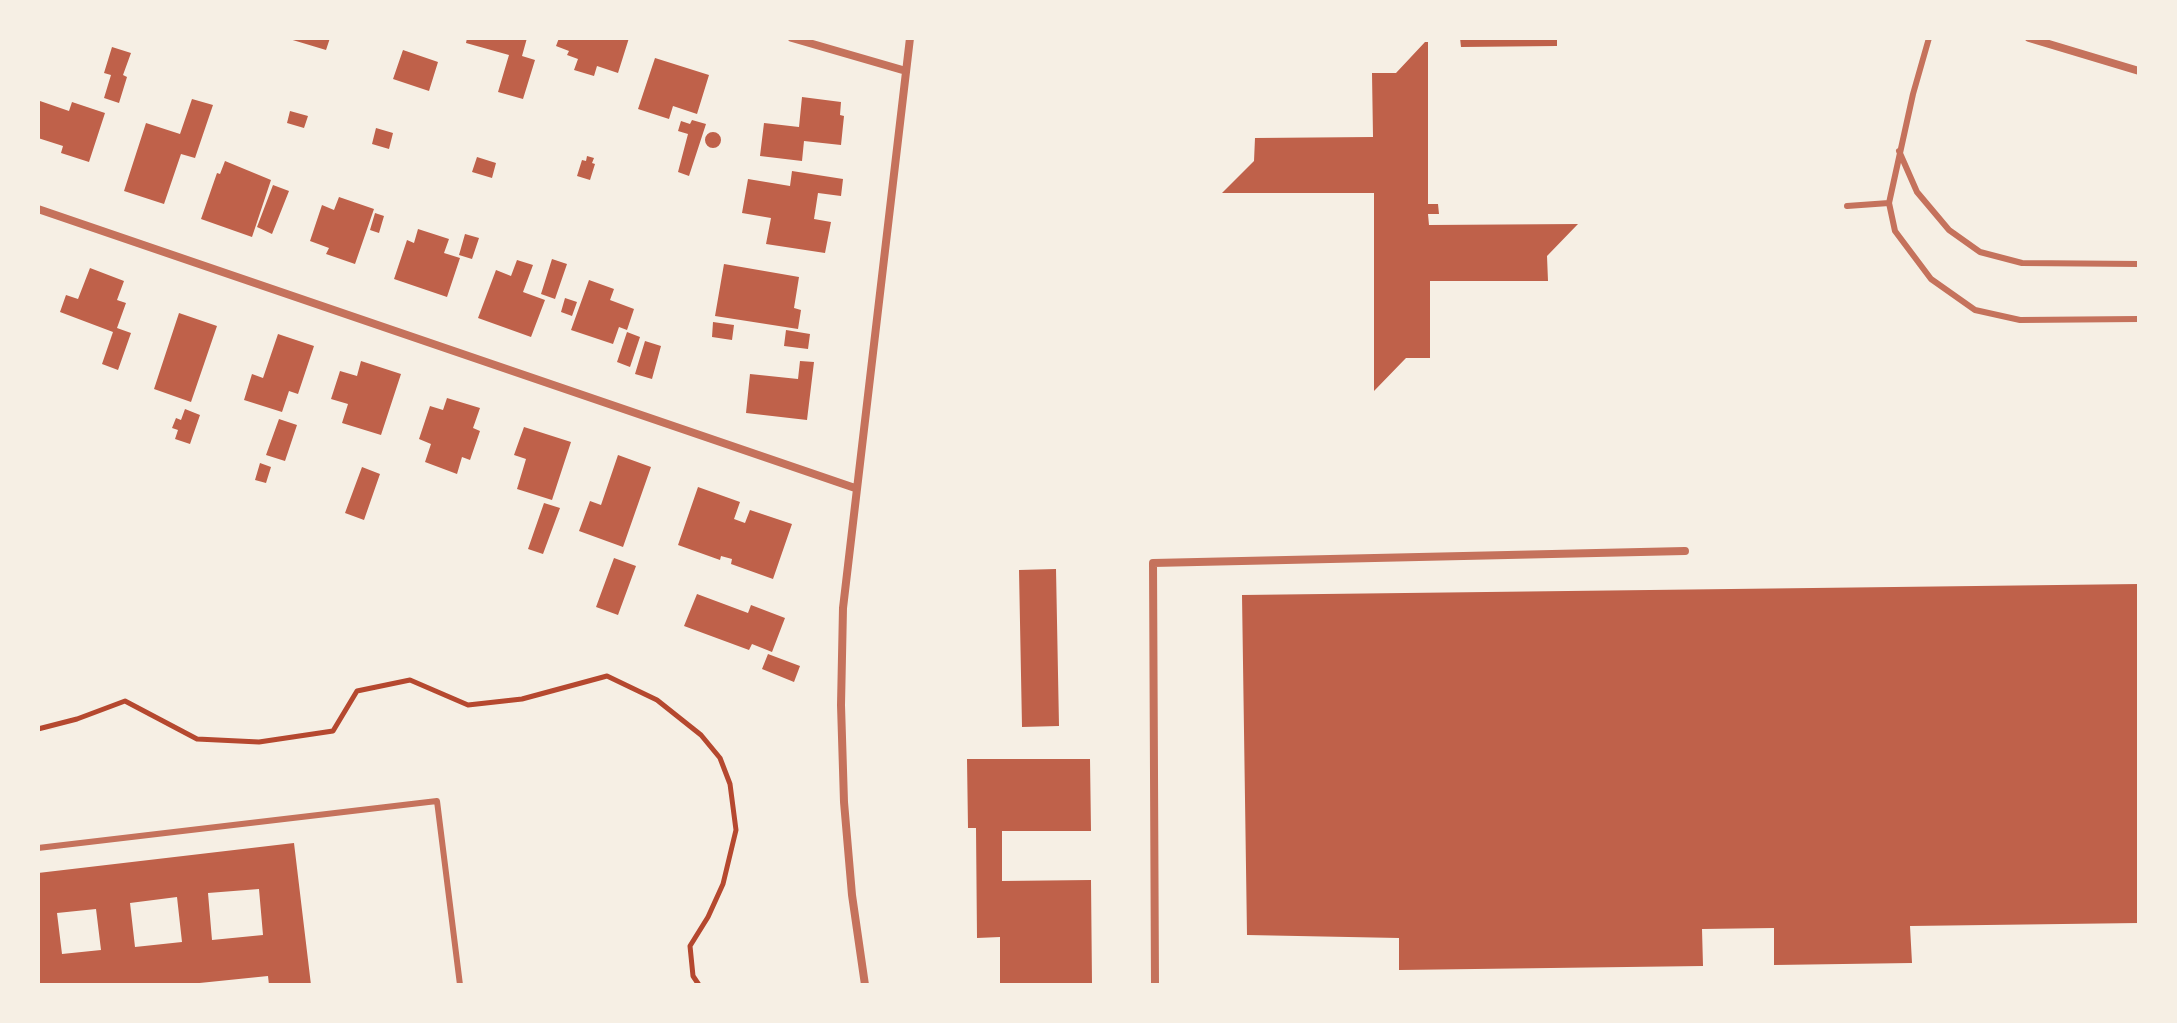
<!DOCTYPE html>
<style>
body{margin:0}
#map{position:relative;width:2177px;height:1023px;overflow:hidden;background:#f6efe4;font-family:"Sofia Sans Condensed",sans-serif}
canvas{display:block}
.frame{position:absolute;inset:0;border:40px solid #f6efe4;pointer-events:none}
</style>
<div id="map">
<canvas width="2177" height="1023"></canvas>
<div class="frame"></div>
</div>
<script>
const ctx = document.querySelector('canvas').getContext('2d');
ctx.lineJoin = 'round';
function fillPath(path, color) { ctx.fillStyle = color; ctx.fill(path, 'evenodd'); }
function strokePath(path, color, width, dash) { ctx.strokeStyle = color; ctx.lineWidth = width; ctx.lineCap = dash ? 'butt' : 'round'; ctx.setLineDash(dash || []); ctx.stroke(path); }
fillPath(new Path2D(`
 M286,38H330L326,50Z
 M467,38H527L522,56L535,60L523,99L498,92L509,55L466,43Z
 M559,38H629L618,73L597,66L594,76L574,70L578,59L567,55L569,51L556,46Z
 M1460,38H1557V46L1461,47Z
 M1425,42H1428V204H1438L1439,214H1428L1429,225L1578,224L1547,256L1548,281H1430V358H1406L1374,391V193H1222L1254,161L1255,138L1373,137L1372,73H1396Z
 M112,47L131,53L123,75L127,77L119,103L104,98L111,75L104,73Z
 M403,50L438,62L429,91L393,79Z
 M655,58L709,75L697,114L673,106L669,119L638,109Z
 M802,97L841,102L840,115L844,116L841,145L804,141L802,161L760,156L764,123L799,127Z
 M192,99L213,105L195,158L181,154L164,204L124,191L146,123L180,134Z
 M40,101L69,111L72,102L105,113L89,162L61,153L63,146L38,138Z
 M290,111L308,116L304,128L287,123Z
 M692,120L706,124L689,176L678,172L688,134L678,131L681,121L690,124Z
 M376,128L393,133L389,149L372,144Z
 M705 140a8 8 0 1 1 16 0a8 8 0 1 1-16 0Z
 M587,156L594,158L592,163L595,164L590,180L577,176L582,160L586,161Z
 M477,157L496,163L492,178L472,172Z
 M225,161L271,180L252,237L201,219L217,173L220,174Z
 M792,171L843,179L841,196L818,193L814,219L831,222L825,253L766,244L771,218L742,213L748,179L790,186Z
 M273,185L289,191L272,234L257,227Z
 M339,197L374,209L355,264L326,254L329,248L310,241L322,205L334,210Z
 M375,213L384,216L379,233L370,230Z
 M418,229L449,239L444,253L460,258L447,297L394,279L407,240L414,243Z
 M465,234L479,238L472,259L459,255Z
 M552,259L567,264L555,299L541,294Z
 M517,260L533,265L523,292L545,300L531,337L478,318L496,270L511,276Z
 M724,264L799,277L794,308L801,310L798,329L715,316Z
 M90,268L124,281L117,300L126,303L117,328L131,333L118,370L102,364L113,332L60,312L66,295L78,299Z
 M589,280L614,289L610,300L634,309L627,330L619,327L613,344L571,330Z
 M565,298L577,302L572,316L561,312Z
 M179,313L217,326L191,402L154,389Z
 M713,322L734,325L732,340L712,337Z
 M786,330L810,334L808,349L784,346Z
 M627,332L640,337L630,367L617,362Z
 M278,334L314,346L298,394L289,391L282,412L244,400L252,374L263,378Z
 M645,341L661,346L652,379L635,374Z
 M361,361L401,374L381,435L342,423L348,404L331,399L340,371L357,376Z
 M800,361L814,362L807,420L746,413L750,374L798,379Z
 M447,398L480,408L473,428L480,431L470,460L462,457L457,474L425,462L431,444L419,439L430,406L443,410Z
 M185,409L200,415L190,444L175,439L178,430L172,428L176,418L181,420Z
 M279,419L297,425L285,461L266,455Z
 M524,427L571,442L552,500L517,489L526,459L514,455Z
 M618,455L651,467L623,547L579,531L590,501L601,505Z
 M260,463L271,467L266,483L255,480Z
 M362,467L380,474L364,520L345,513Z
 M698,487L740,502L734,519L745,523L750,510L792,524L773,579L731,564L732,559L721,556L720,560L678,545Z
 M544,503L560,508L543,554L528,549Z
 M614,558L636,566L618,615L596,607Z
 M1056,569L1059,726L1022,727L1019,570Z
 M2139,584V923L1910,926L1912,963L1774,965V928L1702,929L1703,966L1399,970V938L1247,935L1242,595Z
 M697,594L748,613L751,605L785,618L772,652L752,644L749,650L684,626Z
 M768,654L800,666L794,682L762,669Z
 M967,759H1090L1091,831H1002V881L1091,880L1092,985H1000V937L977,938L976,828H968Z
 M294,843L311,985H269L268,976L180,985H38V873ZM259,889L263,935L212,940L208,893ZM177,897L182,942L135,947L130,903ZM96,909L101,950L62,954L57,913Z`), '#bf614a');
strokePath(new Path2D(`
 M38,729L77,719L125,701L197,739L259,742L333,731L357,691L410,680L468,705L522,699L607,676L657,700L701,735L720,758L730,784L736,830L723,884L708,917L690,946L693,976L699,985`), '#b5482f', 5);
strokePath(new Path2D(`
 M1899,151L1917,192L1949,230L1980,252L2022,263L2139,264
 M1889,203L1895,231L1931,279L1975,310L2020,320L2139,319
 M1847,206L1889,203L1913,94L1929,38
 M38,848L437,801L460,985`), '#c5725c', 6);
strokePath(new Path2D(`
 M792,38L906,71
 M2029,38L2139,71
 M38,209L855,488
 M865,985L852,895L844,802L841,705L843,608L910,38
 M1155,985L1153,563L1685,551`), '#c5725c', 8);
</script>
